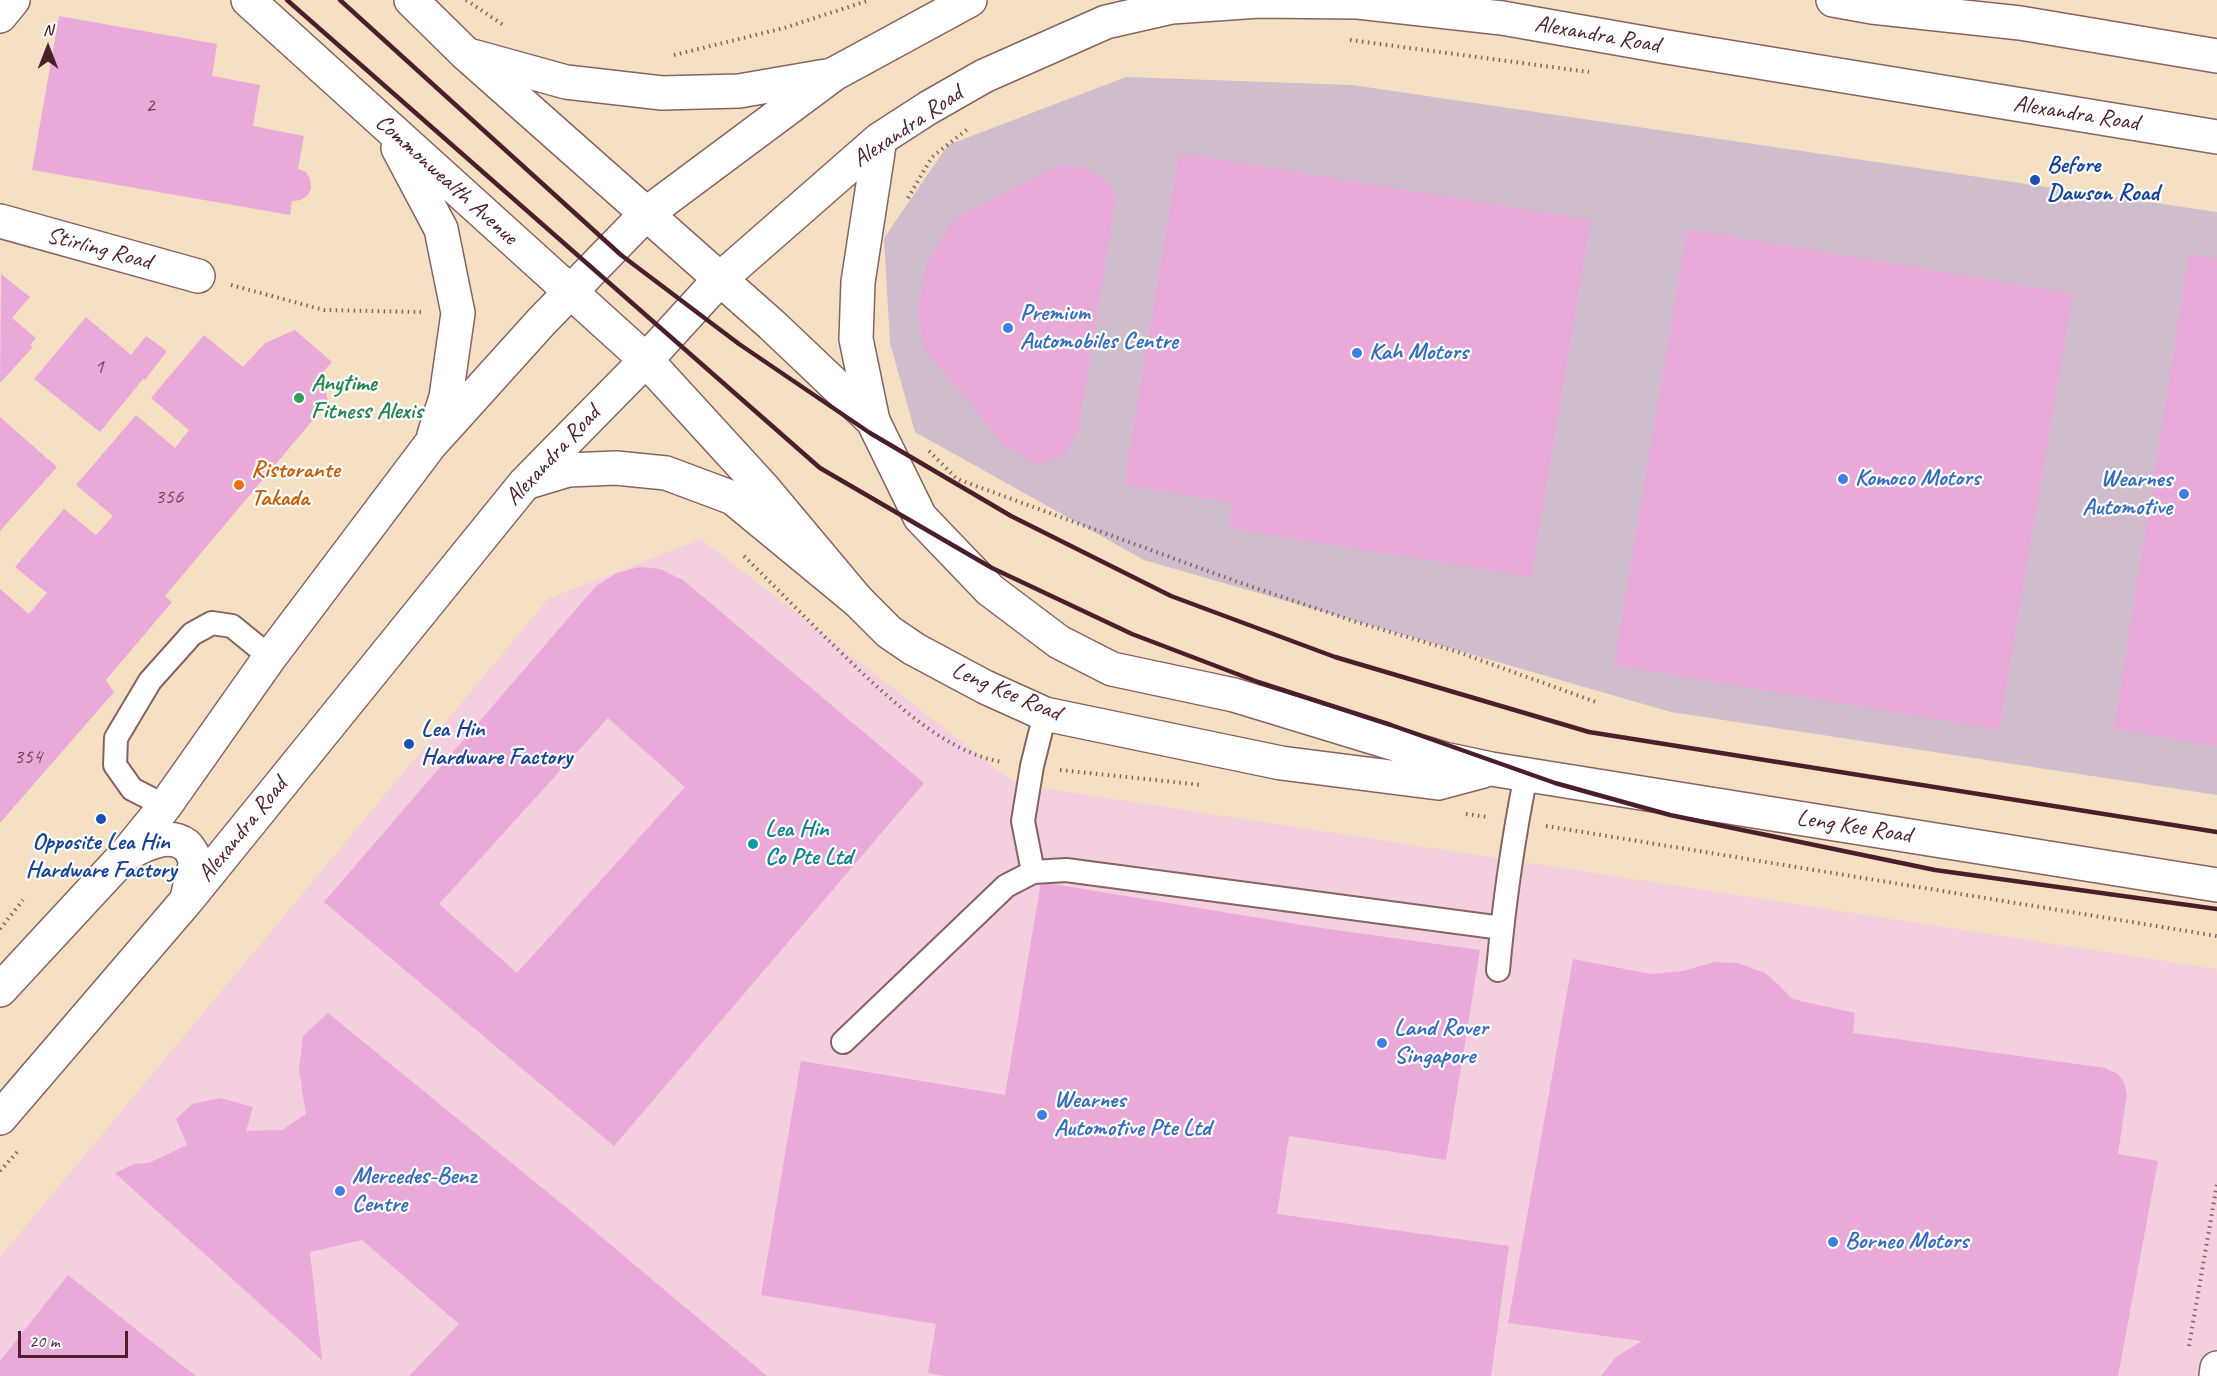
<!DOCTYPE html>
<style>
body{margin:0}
#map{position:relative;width:2217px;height:1376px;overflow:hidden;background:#f5e0c4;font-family:Caveat,sans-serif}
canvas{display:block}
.north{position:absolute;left:18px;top:18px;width:60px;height:60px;-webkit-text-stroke:4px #fff;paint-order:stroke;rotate:0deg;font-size:16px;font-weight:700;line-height:24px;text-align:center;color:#4a1f2b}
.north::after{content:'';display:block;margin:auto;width:21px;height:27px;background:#4a1f2b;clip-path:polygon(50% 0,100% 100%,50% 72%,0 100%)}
.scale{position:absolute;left:18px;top:1331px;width:110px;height:27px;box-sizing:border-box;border:3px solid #4a1f2b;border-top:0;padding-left:8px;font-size:18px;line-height:21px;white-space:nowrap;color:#4a1f2b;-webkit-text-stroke:4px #fff;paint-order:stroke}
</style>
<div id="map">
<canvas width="2217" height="1376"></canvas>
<div class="north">N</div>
<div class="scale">20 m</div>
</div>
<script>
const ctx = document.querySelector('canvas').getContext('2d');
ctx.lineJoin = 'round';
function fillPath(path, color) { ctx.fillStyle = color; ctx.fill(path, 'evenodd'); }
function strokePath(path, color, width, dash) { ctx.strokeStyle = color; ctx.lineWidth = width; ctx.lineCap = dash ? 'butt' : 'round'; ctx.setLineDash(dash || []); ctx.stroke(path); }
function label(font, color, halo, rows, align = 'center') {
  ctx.font = font + ' Caveat,sans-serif'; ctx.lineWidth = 4.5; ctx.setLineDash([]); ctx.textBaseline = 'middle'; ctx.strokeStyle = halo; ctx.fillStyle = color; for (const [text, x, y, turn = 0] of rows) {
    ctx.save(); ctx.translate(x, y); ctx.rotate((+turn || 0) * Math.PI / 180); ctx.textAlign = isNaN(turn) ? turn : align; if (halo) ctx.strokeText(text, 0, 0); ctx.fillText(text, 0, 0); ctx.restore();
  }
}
fillPath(new Path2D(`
 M701,539L1016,784L2217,969V1376H0V1257L548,599Z`), '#f3cfdf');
fillPath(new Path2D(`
 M1126,77L1352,85L2217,212V795L1671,712L1144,560L915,432L890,343L884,238L948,145Z`), '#cfbdce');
fillPath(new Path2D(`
 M59,16L217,44L212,76L260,85L253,126L304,136L298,169L306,172L310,179L311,188L308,195L301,200L292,201L290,215L32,170Z
 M1179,153L1591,220L1531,577L1229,528L1233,503L1124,485Z
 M1060,164L1085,168L1109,182L1116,199L1078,431L1065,456L1037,465L1005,447L923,347L918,308L926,264L954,219Z
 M1687,229L2073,294L1999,730L1614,665Z
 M2189,254L2217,258V746L2114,729Z
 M1,274L30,297L12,318L36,338L30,345L33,347L0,383Z
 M86,317L131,355L146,336L167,351L145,380L143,379L100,432L34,379Z
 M295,330L332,362L323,372L328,402L165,596L172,602L106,680L114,692L0,823V589L29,614L47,593L15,567L64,509L96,535L113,516L76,485L136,415L175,448L189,430L151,398L204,335L243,367L265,343Z
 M0,417L57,467L0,531Z
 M639,567L660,569L683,580L924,783L614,1146L324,902L596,586L617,573ZM608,718L685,787L517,973L439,904Z
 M1041,882L1314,927L1480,950L1446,1160L1289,1136L1277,1214L1509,1246L1491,1376H944L928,1373L936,1324L761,1295L801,1061L1005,1095Z
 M1573,959L1651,974L1683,971L1714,962L1738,963L1765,973L1781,987L1792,999L1855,1013L1853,1033L2105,1068L2118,1074L2124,1082L2127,1093L2118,1154L2158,1161L2118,1376H1601L1616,1357L1642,1341L1508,1323Z
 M328,1013L568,1209L767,1376H409L459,1324L362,1240L310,1252L322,1360L115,1173L134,1164L149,1163L187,1145L176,1119L192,1104L220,1098L253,1107L246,1131L282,1130L306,1114L299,1070L303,1036Z
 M68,1275L143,1335L196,1376H0V1361Z`), '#e9aad9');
const service = new Path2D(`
 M165,806L132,789L115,765L116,738L150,681L192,634L212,623L232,626L270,657
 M1033,872L1023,821L1032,766L1045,714
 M1498,970C1504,904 1513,839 1526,775
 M843,1042L1006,886L1033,872L1066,870L1502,928`);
const minor = new Path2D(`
 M0,16L13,0
 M0,221L198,276
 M2216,1376L2217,1368`);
const tertiary = new Path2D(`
 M720,279L772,325L873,421L920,517L990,590L1059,642L1112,669L1234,695L1444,759L1491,769L2217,885
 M646,360L765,490L858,601L889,632L914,649L985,687L1045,714L1281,763L1438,783L1483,771`);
const primary = new Path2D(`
 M248,0L646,360
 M411,0L466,54L720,279
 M1833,0L1872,7L2020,23L2217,56
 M472,56L566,82L662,93L739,91L826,76
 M398,148L441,229L458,313L446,397L434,435
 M873,421L856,339L858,282L880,139
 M525,483L568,470L616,468L666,473L733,498L858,601
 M126,854C143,846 167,831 186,845C190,848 194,857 196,861L187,898
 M0,990L126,854L165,806L270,657L430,445L542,321L646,214L834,74L970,0
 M0,1118L187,900L525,483L646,360L720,279L880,139L928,108L984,76L1106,22L1172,7L1259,1L1358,2L1502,18L1667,47L2217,137`);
strokePath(service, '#866361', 26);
strokePath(minor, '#866361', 36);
strokePath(tertiary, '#866361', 36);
strokePath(primary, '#866361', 36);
strokePath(new Path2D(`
 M466,0L505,26
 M1350,40L1589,72
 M674,55L784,28L870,0
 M908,198L932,157L969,128
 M231,285L324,310L421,312
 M929,451L957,479L1238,582L1353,621L1458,652L1596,702
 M744,556C771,583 798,610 825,637C871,681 938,752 1002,762
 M1060,770L1202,785
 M1466,814L1488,817
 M1546,826L2217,936
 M0,929L23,900
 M0,1171L20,1149
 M2189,1346L2217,1184`), '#866361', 4, [1.5, 4.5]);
strokePath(service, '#fff', 22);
strokePath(minor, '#fff', 33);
strokePath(tertiary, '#fff', 33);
strokePath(primary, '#fff', 33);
strokePath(new Path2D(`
 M287,0L820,468L992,568L1132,634L1258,682L1391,725L1555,783L1670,815L1935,870L2217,909
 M340,0L621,255L739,344L870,433L1011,516L1171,596L1335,657L1589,732L2217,832`), '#4a1f2b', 4.5);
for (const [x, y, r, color] of [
 [2035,180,6,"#1a4fb4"],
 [1008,328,6,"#3f7fe0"],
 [1357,353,6,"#3f7fe0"],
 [299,398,6,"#2e9e5b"],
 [1843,479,6,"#3f7fe0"],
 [239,485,6,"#e8710a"],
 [2184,494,6,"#3f7fe0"],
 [409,744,6,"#1a4fb4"],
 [101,819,6,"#1a4fb4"],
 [753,844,6,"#0f9aa8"],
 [1382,1043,6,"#3f7fe0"],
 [1042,1115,6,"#3f7fe0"],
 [340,1191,6,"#3f7fe0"],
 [1833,1242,6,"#3f7fe0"]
]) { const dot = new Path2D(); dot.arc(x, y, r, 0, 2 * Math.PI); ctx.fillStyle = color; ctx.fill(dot); strokePath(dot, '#fff', 2); }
label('21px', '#724256', null, [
 ["2",150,106],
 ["1",99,367],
 ["356",169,497],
 ["354",28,757]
]);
label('24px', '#4a1f2b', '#fff', [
 ["Alexandra Road",1597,35,10],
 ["Alexandra Road",2076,114,9],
 ["Alexandra Road",908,127,-34],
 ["Commonwealth Avenue",446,180,42],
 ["Stirling Road",99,249,15],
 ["Alexandra Road",553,456,-47],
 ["Leng Kee Road",1006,692,23],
 ["Leng Kee Road",1854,827,9],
 ["Alexandra Road",243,830,-51]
]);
label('bold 24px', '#164399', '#fff', [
 ["Before",2047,166],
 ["Dawson Road",2047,194],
 ["Lea Hin",421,730],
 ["Hardware Factory",421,758],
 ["Opposite Lea Hin",101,843,"center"],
 ["Hardware Factory",101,871,"center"]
], 'left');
label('bold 24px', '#366cbe', '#fff', [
 ["Premium",1020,314],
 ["Automobiles Centre",1020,342],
 ["Kah Motors",1369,353],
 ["Komoco Motors",1855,479],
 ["Wearnes",2172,480,"right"],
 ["Automotive",2172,508,"right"],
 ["Land Rover",1394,1029],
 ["Singapore",1394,1057],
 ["Wearnes",1054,1101],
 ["Automotive Pte Ltd",1054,1129],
 ["Mercedes-Benz",352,1177],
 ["Centre",352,1205],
 ["Borneo Motors",1845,1242]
], 'left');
label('bold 24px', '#27864d', '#fff', [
 ["Anytime",311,384],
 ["Fitness Alexis",311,412]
], 'left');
label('bold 24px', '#c56008', '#fff', [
 ["Ristorante",251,471],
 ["Takada",251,499]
], 'left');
label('bold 24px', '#0d838f', '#fff', [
 ["Lea Hin",765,830],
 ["Co Pte Ltd",765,858]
], 'left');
</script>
